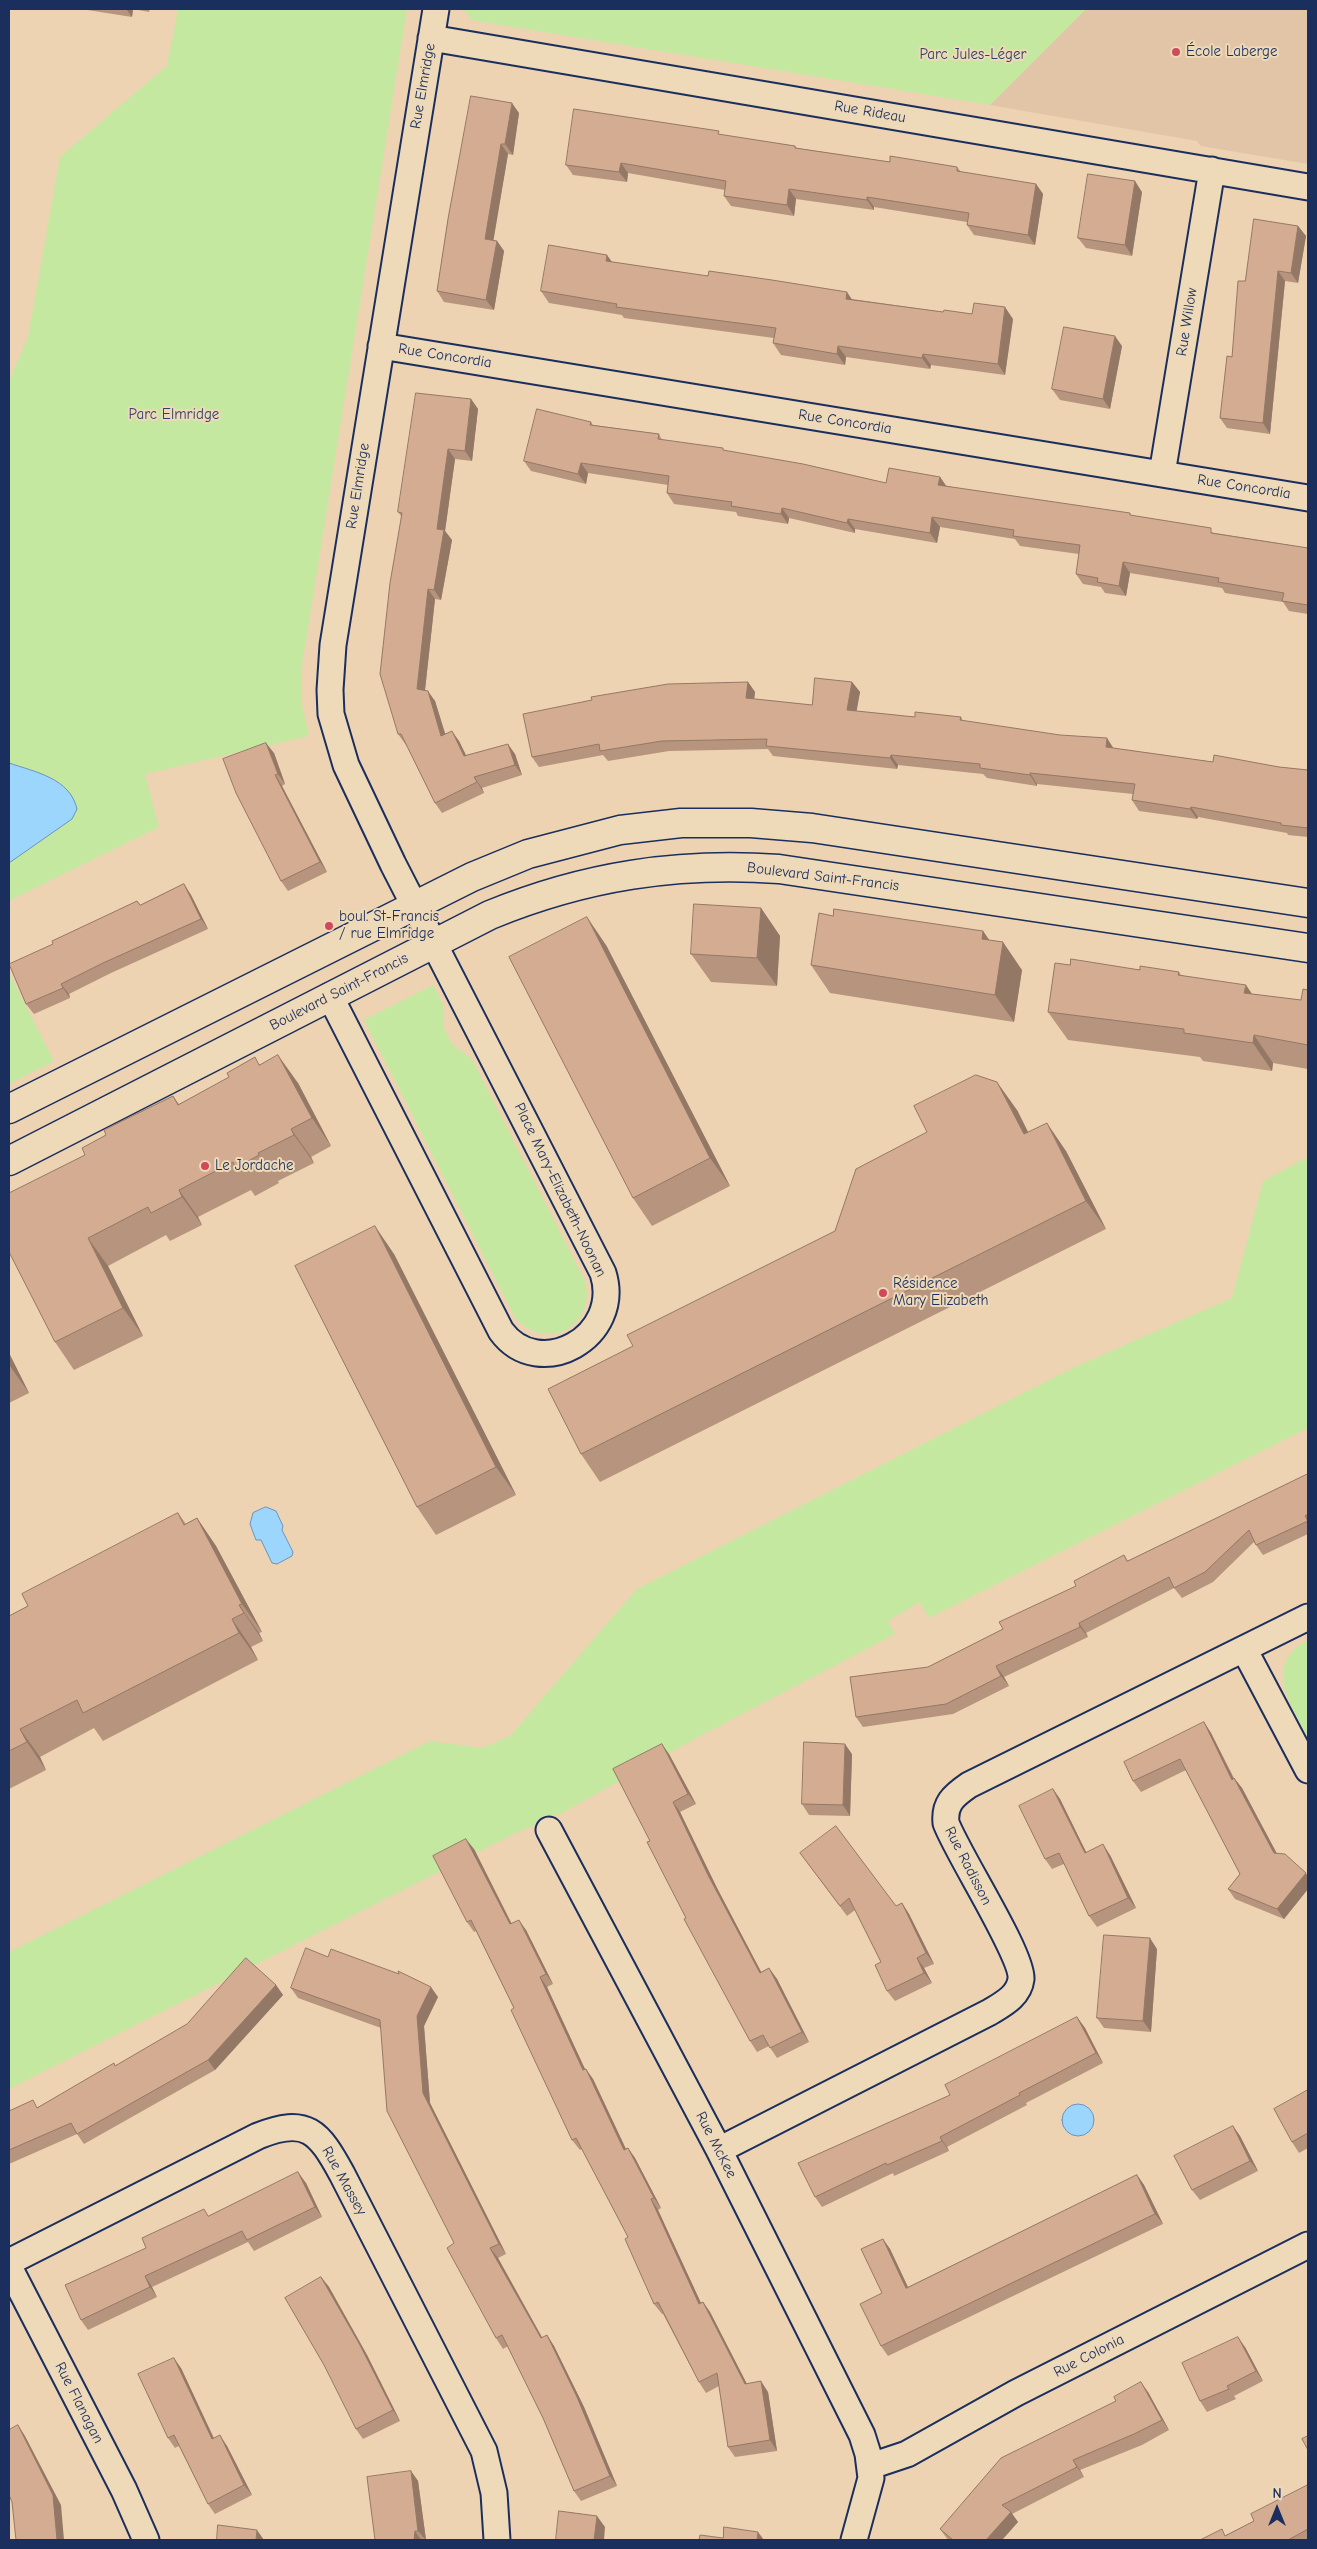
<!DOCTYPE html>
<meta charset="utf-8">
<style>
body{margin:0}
#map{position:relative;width:1317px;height:2549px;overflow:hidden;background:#edd3b2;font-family:"Comic Neue",sans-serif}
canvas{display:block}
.frame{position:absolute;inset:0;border:10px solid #1b2f5e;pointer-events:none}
.north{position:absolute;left:1252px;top:2484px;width:50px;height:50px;-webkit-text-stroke:4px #eed9b8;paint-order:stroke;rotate:0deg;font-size:14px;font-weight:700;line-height:20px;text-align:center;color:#1b2f5e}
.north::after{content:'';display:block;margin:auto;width:18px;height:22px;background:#1b2f5e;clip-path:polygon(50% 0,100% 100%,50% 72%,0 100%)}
</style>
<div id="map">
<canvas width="1317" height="2549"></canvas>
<div class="frame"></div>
<div class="north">N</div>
</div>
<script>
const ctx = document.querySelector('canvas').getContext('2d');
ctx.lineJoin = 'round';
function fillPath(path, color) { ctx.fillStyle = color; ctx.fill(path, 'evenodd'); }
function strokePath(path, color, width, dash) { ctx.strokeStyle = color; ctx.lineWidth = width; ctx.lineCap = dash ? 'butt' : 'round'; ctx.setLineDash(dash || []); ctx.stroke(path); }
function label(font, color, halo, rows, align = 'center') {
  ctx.font = font + ' "Comic Neue",sans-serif'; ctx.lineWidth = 4; ctx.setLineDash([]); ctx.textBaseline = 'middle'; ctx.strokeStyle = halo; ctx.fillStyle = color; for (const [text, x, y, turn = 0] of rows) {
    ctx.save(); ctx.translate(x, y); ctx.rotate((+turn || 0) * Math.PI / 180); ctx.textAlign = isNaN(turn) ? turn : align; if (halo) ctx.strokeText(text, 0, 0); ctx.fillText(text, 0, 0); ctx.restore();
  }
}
fillPath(new Path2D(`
 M1086,9H1308V164L1201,146L1197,141L990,105Z`), '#e2c4a7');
fillPath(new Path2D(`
 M178,9H407L302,665V704L309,736L145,774L159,827L9,901V863L72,819L57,780L9,763V381L28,337L60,157L167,66Z
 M463,9H1086L990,105L476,21L471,19Z
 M9,973L54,1061L9,1084Z
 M433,985L443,1004L444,1028L453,1045L472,1059L585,1281C596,1326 549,1352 516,1319L364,1020Z
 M1308,1157V1428L929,1618L920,1602L888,1621L895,1634L702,1735L560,1814L514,1834L9,2089V1952L430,1741L482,1748L510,1736L637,1589L1075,1367L1232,1298L1263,1181Z
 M1308,1640V1738C1291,1704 1262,1665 1308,1640Z`), '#c5e8a1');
const water = new Path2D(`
 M9,763C35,772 70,778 77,809L72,819L9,863Z
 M266,1507L276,1511L283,1526L282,1530L293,1552L292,1556L277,1564L272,1563L261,1540H256L250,1524L253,1513Z
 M1062 2120a16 16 0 1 1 32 0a16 16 0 1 1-32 0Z`);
fillPath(water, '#9dd6fd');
strokePath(water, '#6993bd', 1);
const minor = new Path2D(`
 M431,38L1308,187
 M381,346L1308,498
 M1162,474L1212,170
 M330,996L501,1331C539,1383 623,1337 603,1273L393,864L346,765L331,714L330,690L333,645L436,9
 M1244,1649L1308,1770
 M549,1830L719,2150L862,2435L868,2454L871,2478L854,2540
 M719,2150L990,2012C1003,2004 1019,1996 1021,1979C1023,1955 958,1855 946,1823C944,1804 953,1796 969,1785L1308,1617
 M9,2262L258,2136C307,2116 319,2132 342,2174L484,2451L494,2493L497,2540
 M9,2267L124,2490L146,2540
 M871,2466L907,2454L1016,2393L1308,2245`);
const tertiary = new Path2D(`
 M9,1109L472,877L528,854L620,830L681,823H751L812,828L1308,903
 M9,1161L490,915C585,876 677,862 779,869L1308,948`);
strokePath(minor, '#1b2f5e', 29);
strokePath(tertiary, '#1b2f5e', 31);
strokePath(minor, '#eed9b8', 25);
strokePath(tertiary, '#eed9b8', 28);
fillPath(new Path2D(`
 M81,9H150L149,12L133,9L132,17Z
 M519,113L513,155L508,154L493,240L497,241L504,251L494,310L444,302L437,291L448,219Z
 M721,135L795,146L797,148L890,162L957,167L961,172L1036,184L1043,194L1035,245L974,235L967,225V222L874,207V210L796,199L794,216L731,206L724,196L725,190L628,173L627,182L573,175L566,165Z
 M1142,192L1132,256L1086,248L1078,238Z
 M1298,226L1306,236L1298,283L1285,281L1270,434L1227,428L1220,418L1232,357L1245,281Z
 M612,262L852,299L943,312L1013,319L1005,375L931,365L930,369L846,357L845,365L781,355L773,343L774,338L624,318L622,315L549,303L541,291Z
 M1122,346L1110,409L1060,400L1052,389Z
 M471,399L478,409L472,461L455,459L445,531L452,540L441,600L435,599L425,690L435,701L445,734L459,741L466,755L515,754L522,775L482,788L484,793L442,813L435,803L406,744V745L398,734L401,516L398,512Z
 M591,422L593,425L659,434L662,440L725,451L886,483L940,477L946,486L1131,515L1215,533L1308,548V614L1289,611L1283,602L1225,593L1222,588L1130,573L1126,596L1105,593L1101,587L1083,584L1076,574L1079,554L1020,546L1015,539L940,527L937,543L855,529V533L789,518L788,524L738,516L736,512L674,504L667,493L668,485L588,473L586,484L531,471L524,461Z
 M748,682L755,692L754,699L812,705L852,682L860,692L856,711L915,717H961L963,721L1113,748L1213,762L1279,767L1308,770V837L1288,835L1287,833L1198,817L1197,819L1139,811L1132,800L1133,794L1037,784V786L987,778L983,774L898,765L897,769L773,756L768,749L669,751L608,761L603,755L539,767L532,757Z
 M274,753L285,784L282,786L327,872L288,891L281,881Z
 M184,884L191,895L208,929L111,973L69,994L70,998L34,1014L26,1004L137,901L140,905Z
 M761,908L780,936L777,986L711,982L691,954Z
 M833,916L983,931L989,940L1022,970L1014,1022L830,993L811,965Z
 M606,945L730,1186L652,1226L633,1198Z
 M1070,965L1179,972L1181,975L1252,994L1301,1000L1308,990V1069L1273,1063L1272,1071L1203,1061L1200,1057L1068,1040L1048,1012Z
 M260,1064L298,1083L331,1146L311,1157L314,1163L278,1181L279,1183L255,1196L251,1190L198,1217L202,1225L170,1241L166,1235L108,1266L143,1336L74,1370L55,1342L85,1155L106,1135L173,1096L179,1104Z
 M1017,1110L1028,1132L1066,1151L1106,1229L600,1482L581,1454L633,1346L835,1231L927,1132Z
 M394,1254L516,1495L436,1535L417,1507Z
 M9,1353L29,1393L9,1403Z
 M1308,1474V1534L1263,1555L1254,1542L1213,1582L1182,1598L1174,1588L1086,1633L1088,1637L1004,1677L1009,1686L953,1714L863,1727L856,1717L928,1667L1003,1629L1076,1586L1124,1555L1128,1561Z
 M178,1513L186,1524L197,1518L216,1546L262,1632L259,1633L263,1641L251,1647L258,1660L103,1741L94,1728L40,1757L46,1770L9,1789V1616L28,1606Z
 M1204,1722L1211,1733L1234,1778L1242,1788L1276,1853L1308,1877V1889L1284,1919L1235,1899L1228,1889L1240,1874L1186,1770L1141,1792L1133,1781Z
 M669,1754L696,1804L680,1812L717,1888L761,1972L769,1968L777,1979L809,2042L777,2058L769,2046L757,2052L750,2041L686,1918L650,1841Z
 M852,1754L850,1816L809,1815L802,1804Z
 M1053,1789L1060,1799L1086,1852L1110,1855L1136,1908L1097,1927L1089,1916L1064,1864L1052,1869L1045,1859Z
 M474,1849L512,1924L526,1930L553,1984L547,1987L585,2069L593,2079L626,2149L628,2148L635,2158L661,2208L658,2210L701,2303L703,2302L710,2312L747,2384L768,2392L777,2451L735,2457L728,2447L719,2386L706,2393L699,2382L663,2314H662L654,2304L628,2237L582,2149L580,2150L572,2140L514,2008L476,1931L474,1932L467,1922Z
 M800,1853L896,1906L902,1903L909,1914L934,1964L924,1968L932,1983L895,2001L887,1991L881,1962L855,1910L847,1916Z
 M1157,1949L1151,2032L1104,2028L1097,2018Z
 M276,1985L283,1995L215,2070L84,2144L77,2134L9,2164V2111L38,2107L116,2066Z
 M291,1988L438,1997L424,2026L430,2103L506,2254L498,2258L542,2338L547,2335L554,2346L584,2407L617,2486L581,2501L574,2491L543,2418L508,2346L503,2349L496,2338L454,2243L381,2028L298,1998Z
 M1077,2017L1085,2028L1103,2063L1026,2103L1027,2105L947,2147L949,2151L894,2176L893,2173L822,2207L815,2197L950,2095Z
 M1308,2090V2148L1299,2153L1292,2142Z
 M1233,2126L1240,2136L1258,2171L1200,2200L1192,2190Z
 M1137,2175L1144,2185L1163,2224L888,2356L881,2346L882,2293L883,2239L890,2249L908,2287Z
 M306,2183L322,2217L254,2251L248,2242L152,2287L157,2297L88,2330L81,2320L146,2248L209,2216Z
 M321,2277L329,2287L367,2355L400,2421L363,2439L356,2429Z
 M1245,2347L1263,2381L1234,2396L1236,2399L1207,2412L1200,2401Z
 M181,2368L214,2438L227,2446L252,2495L215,2514L208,2504L179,2446L175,2448L168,2438Z
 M1148,2392L1169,2430L1142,2445L1080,2470L1084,2477L1012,2514L1018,2522L1002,2540H948L940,2529Z
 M411,2471L418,2481L426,2540H375Z
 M1308,2485V2540H1200L1226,2535L1254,2521Z`), '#b6947e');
fillPath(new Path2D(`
 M126,9H133L132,17Z
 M512,103L519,113L513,155L505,144Z
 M501,144L508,154L492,249L485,239Z
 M621,163L628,173L627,182L619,172Z
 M1135,181L1142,192L1132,256L1125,245Z
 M1036,184L1043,194L1035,245L1028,235Z
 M789,189L796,199L794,216L787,205Z
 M867,197L874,207V210L867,200Z
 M1298,226L1306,236L1298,283L1291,273Z
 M497,241L504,251L494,310L486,300Z
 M607,255L615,266L606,261Z
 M1278,271L1285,281L1270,434L1263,423Z
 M847,292L855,304L846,299Z
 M1005,307L1013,319L1005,375L998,364Z
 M1115,336L1122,346L1110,409L1103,399Z
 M838,346L846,357L845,365L837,354Z
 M923,354L931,365L930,369L922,358Z
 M471,399L478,409L472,461L465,451Z
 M448,449L455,459L445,531L452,540L441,600L434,590L437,529Z
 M581,463L588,473L586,484L578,474Z
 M940,477L947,487L938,485Z
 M782,508L789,518L788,524L781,514Z
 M932,517L940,527L937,543L930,533Z
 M848,519L855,529V533L847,523Z
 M1123,562L1130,573L1126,596L1119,586Z
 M428,589L435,599L424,699L417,689Z
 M748,682L755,692L753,709L746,698Z
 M852,682L860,692L855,720L847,710Z
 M428,691L435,701L449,746L441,736Z
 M452,731L459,741L471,766L464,756Z
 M1107,738L1114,749L1106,747Z
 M266,743L274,753L285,784L278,774Z
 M508,744L515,754L522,775L515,765Z
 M891,755L898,765L897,769L890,758Z
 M1030,773L1037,784V786L1030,775Z
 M275,775L282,786L327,872L320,862Z
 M474,777L482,788L484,793L477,782Z
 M1191,807L1198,817L1197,819L1190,809Z
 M184,884L191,895L208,929L201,919Z
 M761,908L780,936L777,986L757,958Z
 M587,917L606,945L730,1186L710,1158Z
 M983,931L1001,957L1003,942L1022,970L1014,1022L995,995L982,939Z
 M61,984L69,994L70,998L63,988Z
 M1246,985L1265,1013L1244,993Z
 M1254,1035L1273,1063L1272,1071L1253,1043Z
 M278,1055L298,1083L331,1146L312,1118Z
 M997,1082L1017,1110L1043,1162L1024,1134Z
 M1047,1123L1066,1151L1106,1229L1086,1201Z
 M291,1129L311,1157L314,1163L294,1135Z
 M179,1190L198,1217L202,1225L182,1197Z
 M375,1226L394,1254L516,1495L496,1467Z
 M88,1238L108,1266L143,1336L123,1308Z
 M9,1353L29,1393L10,1366L9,1363Z
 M197,1518L216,1546L262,1632L242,1604Z
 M239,1605L259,1633L263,1641L244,1613Z
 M232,1619L251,1647L258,1660L239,1633Z
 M1079,1623L1086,1633L1088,1637L1080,1627Z
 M996,1666L1004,1677L1009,1686L1001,1676Z
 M1204,1722L1211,1733L1239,1790L1232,1780Z
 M20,1729L40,1757L46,1770L27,1742Z
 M662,1744L669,1754L696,1804L688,1794Z
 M845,1744L852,1754L850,1816L843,1805Z
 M1234,1778L1242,1788L1282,1863L1274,1853Z
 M1053,1789L1060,1799L1092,1864L1085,1853Z
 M673,1802L680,1812L717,1888L767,1983L760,1973L709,1877Z
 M466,1839L474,1849L517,1935L510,1924Z
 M1103,1844L1110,1855L1136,1908L1128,1898Z
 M1306,1873L1308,1877V1889L1284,1919L1277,1909Z
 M902,1903L909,1914L934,1964L926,1953Z
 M519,1920L526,1930L553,1984L546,1974Z
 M1150,1938L1157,1949L1151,2032L1143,2021Z
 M917,1958L924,1968L932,1983L924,1973Z
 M769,1968L777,1979L809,2042L802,2032Z
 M540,1977L547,1987L590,2080L583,2070Z
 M276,1985L283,1995L215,2070L208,2060Z
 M431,1987L438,1997L424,2026L430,2103L506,2254L499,2244L423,2093L417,2016Z
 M1077,2017L1085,2028L1103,2063L1096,2053Z
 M586,2069L593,2079L631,2160L624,2150Z
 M1233,2126L1240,2136L1258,2171L1250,2161Z
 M940,2137L947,2147L949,2151L942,2141Z
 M628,2148L635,2158L661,2208L654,2198Z
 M298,2172L306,2183L322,2217L315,2207Z
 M1137,2175L1144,2185L1163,2224L1155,2214Z
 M651,2199L658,2210L706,2314L699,2304Z
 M883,2239L890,2249L913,2298L906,2288Z
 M490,2248L498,2258L548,2348L541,2338Z
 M145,2276L152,2287L157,2297L150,2287Z
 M321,2277L329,2287L367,2355L400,2421L393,2410Z
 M703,2302L710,2312L752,2394L745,2384Z
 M547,2335L554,2346L584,2407L617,2486L610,2476Z
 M1238,2337L1245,2347L1263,2381L1256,2371Z
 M174,2358L181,2368L219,2450L212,2439Z
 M761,2381L768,2392L777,2451L770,2440Z
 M1141,2382L1148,2392L1169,2430L1162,2420Z
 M18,2425L25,2436L61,2505L64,2540H57Z
 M220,2435L227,2446L252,2495L244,2485Z
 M1073,2460L1080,2470L1084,2477L1077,2467Z
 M411,2471L418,2481L426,2540L418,2531Z
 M1011,2512L1018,2522L1002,2540H986Z
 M597,2516L605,2527L604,2540H594Z
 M257,2530L264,2540H256Z
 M415,2531L421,2540H414Z
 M758,2532L764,2540H757Z`), '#947866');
const building = new Path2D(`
 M471,96L512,103L505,144H501L485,239L497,241L486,300L437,291L448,219Z
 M574,109L719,131L718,134L795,146V148L890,162V156L957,167V171L1036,184L1028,235L967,225L969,213L867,197V200L789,189L787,205L724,196L726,181L621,163L619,172L566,165Z
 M1088,174L1135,181L1125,245L1078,238Z
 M1254,219L1298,226L1291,273L1278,271L1263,423L1220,418L1227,356L1232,357L1238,281H1245Z
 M549,245L607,255L606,261L708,276L709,271L772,280L847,292L846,299L943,312L944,310L972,314L974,303L1005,307L998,364L923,354L922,358L838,346L837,354L773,343L776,328L616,307L617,304L541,291Z
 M1064,327L1115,336L1103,399L1052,389Z
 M416,393L471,399L465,451L448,449L437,529L444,530L434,590L428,589L417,689L428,691L441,736L452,731L464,756L508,744L515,765L474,777L477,782L435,803L401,734H398L380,674L390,583L402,513L398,512Z
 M537,409L591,422L590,425L659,434L658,439L723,448V450L803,464L886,483L889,468L940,477L938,485L1130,513V515L1211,528V533L1308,548V605L1282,601L1284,593L1218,582L1219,578L1123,562L1119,586L1097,582L1098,578L1076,574L1080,545L1013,536L1014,530L932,517L930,533L848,519L847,523L782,508L781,514L731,506L732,502L667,493L669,476L581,463L578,474L524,461Z
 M815,678L852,682L847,710L915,717V712L961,717L960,720L1060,735L1107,738L1106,747L1213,762L1214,755L1279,767L1308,770V828L1281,825V823L1191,807L1190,809L1132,800L1135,784L1030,773V775L980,768V764L891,755L890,758L766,746L767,739L662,741L600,751L599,744L532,757L523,714L592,700L591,697L668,684L748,682L746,698L812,705Z
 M266,743L278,774L275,775L320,862L281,881L236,793L223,759Z
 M184,884L201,919L103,963L61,984L63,988L26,1004L9,964L53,944L52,941L101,918L137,901L140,905Z
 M694,904L761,908L757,958L691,954Z
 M834,909L983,931L982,939L1003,942L995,995L811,965L819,913L833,916Z
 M587,917L710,1158L633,1198L509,957Z
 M1071,959L1140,970V966L1179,972L1178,975L1246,985L1244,993L1301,1000L1303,989L1308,990V1045L1254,1035L1253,1043L1184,1033V1029L1048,1012L1055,963L1070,965Z
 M278,1055L312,1118L291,1129L294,1135L258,1153L259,1155L236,1168L233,1162L179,1190L182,1197L151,1213L148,1207L88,1238L123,1308L55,1342L9,1252V1193L85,1155L82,1148L106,1135L104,1130L173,1096L178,1105L229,1077L227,1073L255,1057L259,1065Z
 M976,1075L997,1082L1024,1134L1047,1123L1086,1201L581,1454L548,1389L633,1346L627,1335L835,1231L856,1169L927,1132L914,1106Z
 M375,1226L496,1467L417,1507L295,1266Z
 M1308,1474V1514L1305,1516L1308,1521L1256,1545L1249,1530L1205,1572L1174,1588L1169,1577L1079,1623L1080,1627L996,1666L1001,1676L946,1704L856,1717L850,1677L928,1667L1003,1629L999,1622L1076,1586L1074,1581L1124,1555L1127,1561Z
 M178,1513L184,1525L197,1518L242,1604L239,1605L244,1613L232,1619L239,1633L83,1713L77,1700L20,1729L27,1742L9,1751V1616L28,1606L22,1594Z
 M1204,1722L1232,1780L1234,1778L1274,1853L1285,1854L1306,1873L1277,1909L1228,1889L1240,1874L1180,1759L1133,1781L1124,1762Z
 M804,1742L845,1744L843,1805L802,1804Z
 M662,1744L688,1794L673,1802L709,1877L760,1973L769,1968L802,2032L770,2048L763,2035L750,2041L684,1919L686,1918L647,1842L650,1841L613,1769Z
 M1053,1789L1085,1853L1103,1844L1128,1898L1089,1916L1059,1853L1045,1859L1019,1806Z
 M836,1826L896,1906L902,1903L926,1953L917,1958L924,1973L887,1991L875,1965L881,1962L849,1898L840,1906L800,1853Z
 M466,1839L510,1924L519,1920L546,1974L540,1977L583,2070L586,2069L624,2150L628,2148L654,2198L651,2199L699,2304L703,2302L745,2384L761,2381L770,2440L728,2447L717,2373L699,2382L658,2302L654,2304L625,2239L628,2237L576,2138L572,2140L511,2010L514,2008L471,1920L467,1922L433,1856Z
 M1104,1935L1150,1938L1143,2021L1097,2018Z
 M306,1948L328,1957L331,1949L399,1974L398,1971L431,1987L417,2016L423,2093L499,2244L490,2248L541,2338L547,2335L577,2397L610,2476L574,2491L543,2418L502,2335L496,2338L447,2248L454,2243L387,2111L380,2020L291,1988Z
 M246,1958L276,1985L208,2060L77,2134L71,2123L9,2150V2111L33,2100L37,2108L114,2063L115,2066L187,2024Z
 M1077,2017L1096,2053L1019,2093L1020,2095L940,2137L942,2141L887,2165L886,2163L815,2197L798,2163L950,2095L945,2085Z
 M1308,2090V2133L1292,2142L1274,2109Z
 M1233,2126L1250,2161L1192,2190L1174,2156Z
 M298,2172L315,2207L247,2240L242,2231L145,2276L150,2287L81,2320L65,2285L146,2248L142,2238L204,2209L208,2216Z
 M1137,2175L1155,2214L881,2346L860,2304L882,2293L861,2249L883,2239L906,2288Z
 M321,2277L360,2345L393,2410L356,2429L324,2365L285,2298Z
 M1238,2337L1256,2371L1227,2386L1229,2389L1200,2401L1182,2363Z
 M174,2358L212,2439L220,2435L244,2485L208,2504L174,2435L168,2438L138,2374Z
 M1141,2382L1162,2420L1134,2434L1073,2460L1077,2467L1002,2505L1011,2512L986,2540H953L940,2529L1001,2458L1116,2401L1114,2397Z
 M18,2425L53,2495L57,2540H16L12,2502L9,2495V2430Z
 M1308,2436V2450L1302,2439Z
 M411,2471L418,2531H415L414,2540H375L367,2477Z
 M1308,2485V2529L1288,2540H1200L1222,2529L1225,2536L1254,2521L1251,2514Z
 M559,2511L597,2516L594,2540H556Z
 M218,2525L257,2530L256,2540H217Z
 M724,2527L758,2532L757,2540H699L700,2535L723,2538Z`);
fillPath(building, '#d4ac92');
strokePath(building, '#947866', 1);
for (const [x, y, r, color] of [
 [1176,52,5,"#d1495b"],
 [329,926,5,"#d1495b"],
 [205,1166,5,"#d1495b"],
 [883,1293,5,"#d1495b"]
]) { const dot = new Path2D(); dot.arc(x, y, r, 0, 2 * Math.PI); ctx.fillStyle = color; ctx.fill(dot); strokePath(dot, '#eed9b8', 2); }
label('15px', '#1b2f5e', '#eed9b8', [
 ["École Laberge",1186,52],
 ["boul. St-Francis",339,917],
 ["/ rue Elmridge",339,934],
 ["Le Jordache",215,1166],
 ["Résidence",893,1284],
 ["Mary Elizabeth",893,1301]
], 'left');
label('15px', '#2c4265', '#eed9b8', [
 ["Parc Jules-Léger",973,55],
 ["Parc Elmridge",174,415]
]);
label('15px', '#1b2f5e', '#eed9b8', [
 ["Rue Elmridge",423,86,-80],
 ["Rue Rideau",870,112,10],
 ["Rue Willow",1187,322,-81],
 ["Rue Concordia",445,356,9],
 ["Rue Concordia",845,422,9],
 ["Rue Elmridge",358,486,-81],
 ["Rue Concordia",1244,487,9],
 ["Boulevard Saint-Francis",823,877,7],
 ["Boulevard Saint-Francis",339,992,-27],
 ["Place Mary-Elizabeth-Noonan",560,1190,64],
 ["Rue Radisson",968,1866,63],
 ["Rue McKee",716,2145,63],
 ["Rue Massey",344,2181,61],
 ["Rue Colonia",1089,2356,-27],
 ["Rue Flanagan",79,2403,63]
]);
</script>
